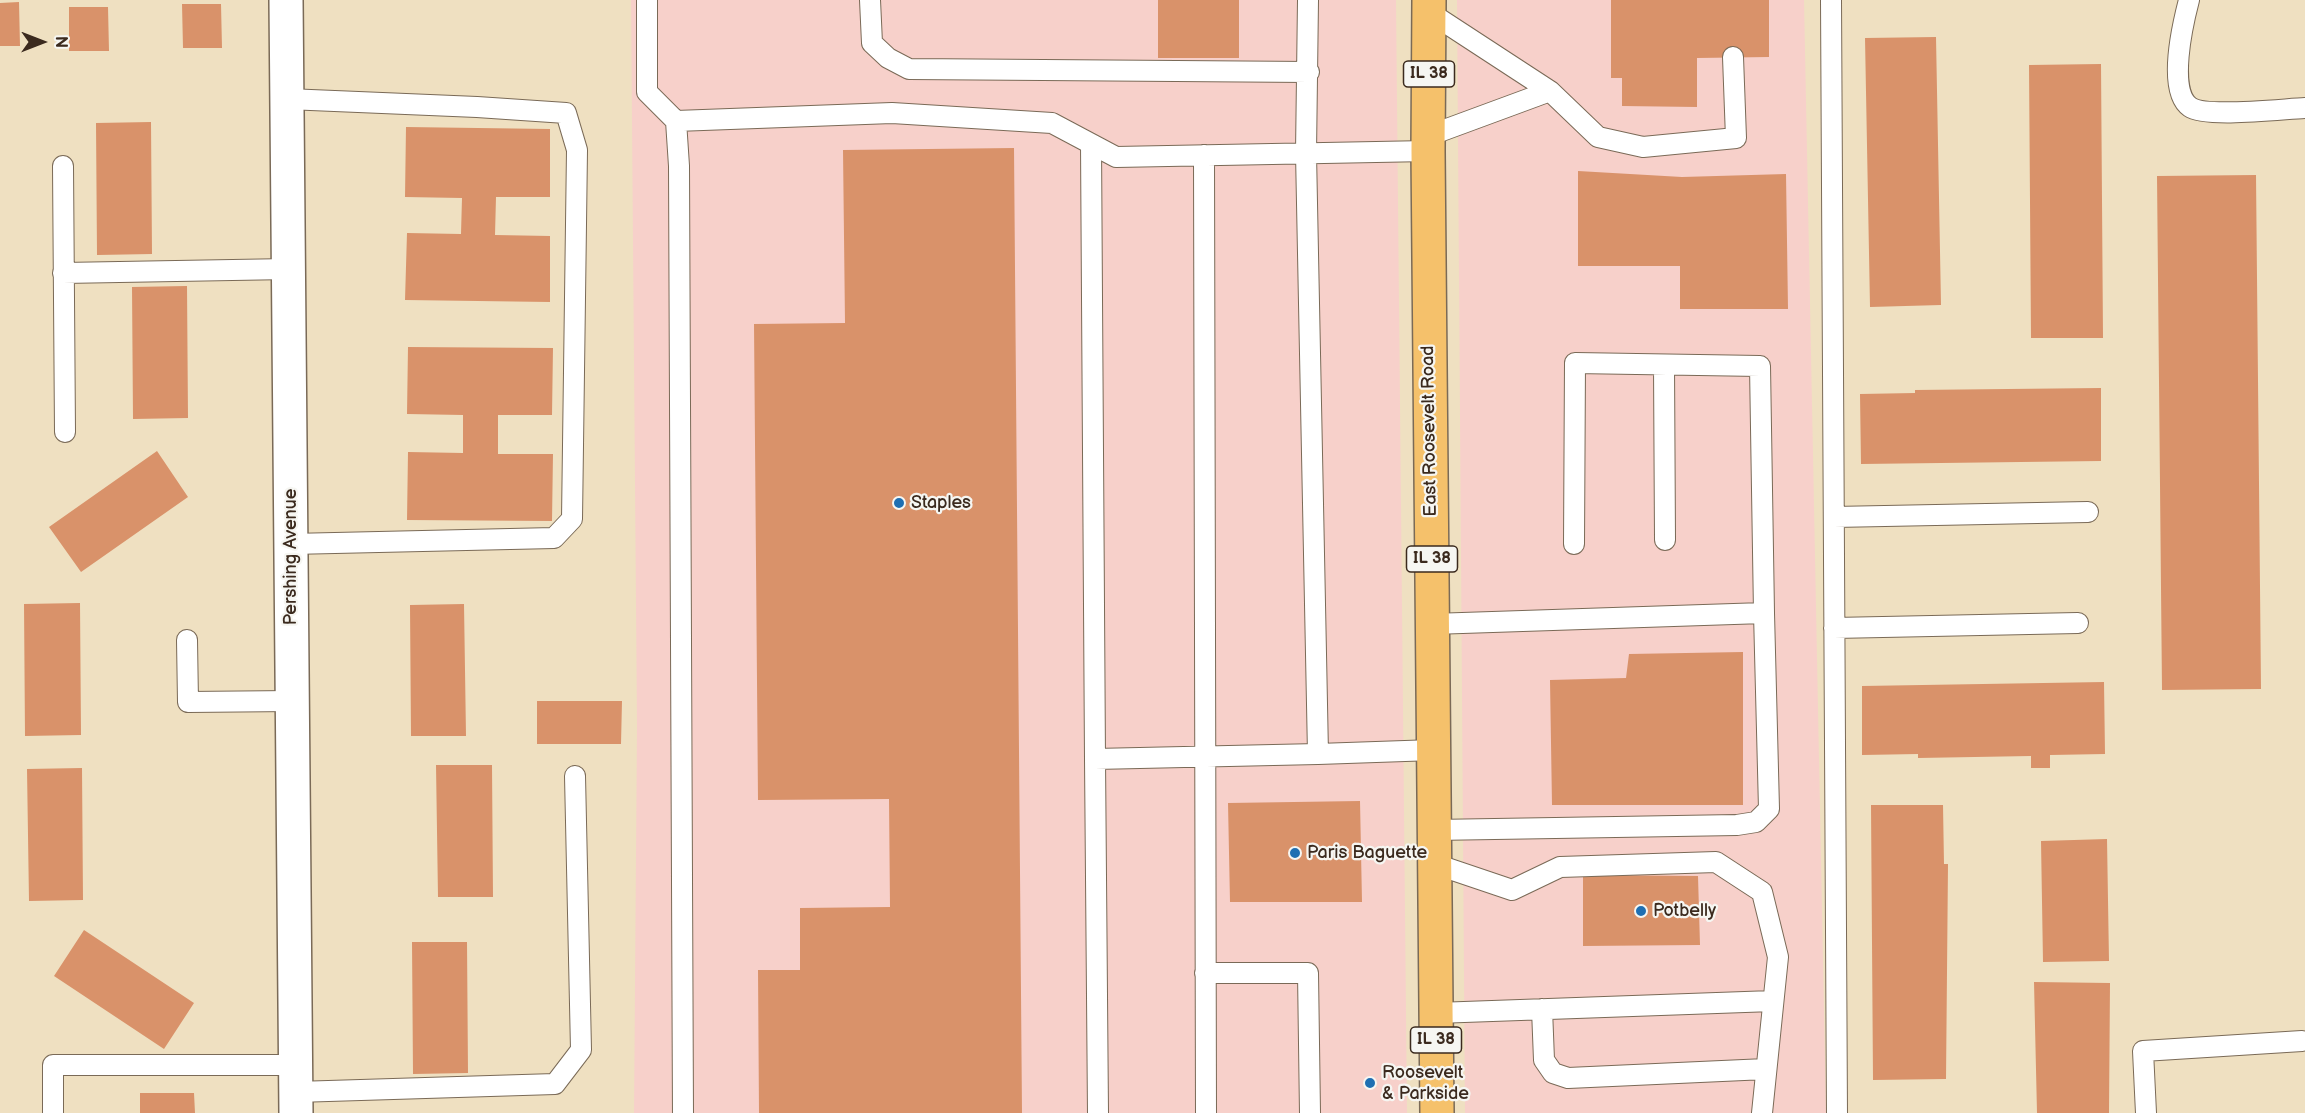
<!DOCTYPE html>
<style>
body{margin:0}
#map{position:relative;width:2305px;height:1113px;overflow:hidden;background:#efe0c1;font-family:"Balsamiq Sans",sans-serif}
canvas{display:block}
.north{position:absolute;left:12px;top:12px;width:60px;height:60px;-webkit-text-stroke:4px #f6f6f2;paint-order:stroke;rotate:90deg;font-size:16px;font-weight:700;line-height:24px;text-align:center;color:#3b2a1e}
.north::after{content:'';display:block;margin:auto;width:21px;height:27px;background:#3b2a1e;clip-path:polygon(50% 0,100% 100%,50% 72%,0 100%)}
</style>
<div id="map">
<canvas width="2305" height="1113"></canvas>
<div class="north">N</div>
</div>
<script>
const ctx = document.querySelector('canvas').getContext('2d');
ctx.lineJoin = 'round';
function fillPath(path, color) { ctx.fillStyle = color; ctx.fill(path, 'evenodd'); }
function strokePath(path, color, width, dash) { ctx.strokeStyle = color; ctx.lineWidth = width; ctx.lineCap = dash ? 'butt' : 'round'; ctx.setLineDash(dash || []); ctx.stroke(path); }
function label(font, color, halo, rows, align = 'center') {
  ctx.font = font + ' "Balsamiq Sans",sans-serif'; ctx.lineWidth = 4.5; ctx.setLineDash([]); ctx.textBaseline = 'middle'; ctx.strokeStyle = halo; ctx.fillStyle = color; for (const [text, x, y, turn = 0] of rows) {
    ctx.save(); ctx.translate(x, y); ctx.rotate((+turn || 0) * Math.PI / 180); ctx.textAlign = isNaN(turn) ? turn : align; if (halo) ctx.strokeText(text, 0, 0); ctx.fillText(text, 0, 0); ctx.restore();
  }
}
fillPath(new Path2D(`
 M631,0H1396L1407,1113H634L637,725Z
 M1457,0H1804L1826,1113H1465Z`), '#f7d0ca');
fillPath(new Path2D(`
 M1158,0H1239V58H1158Z
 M1611,0H1769V57L1697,58V107L1622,106V78H1611Z
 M19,2L20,46H0V3Z
 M182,4H221L222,48H183Z
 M69,7H108L109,51H69Z
 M1936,37L1941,305L1870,307L1865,38Z
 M2101,64L2103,338H2031L2029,65Z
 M151,122L152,254L97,255L96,123Z
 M406,127L550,129V197H496L495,235L550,236V302L405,300L407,233L461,234L462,198L405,197Z
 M1014,148L1022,1113H759L758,970H800V908L890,907L889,799L758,800L754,324L845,323L843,150Z
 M1578,171L1682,177L1786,174L1788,309H1680V266H1578Z
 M2256,175L2261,689L2162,690L2157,176Z
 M187,286L188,418L133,419L132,287Z
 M408,347L553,348L552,415H498V454H553L552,521L407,520L408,452L463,453V415L407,414Z
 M2101,388V461L1861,464L1860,394L1915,393V390Z
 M157,451L188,497L81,572L49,527Z
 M80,603L81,735L25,736L24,604Z
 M464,604L466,736H411L410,605Z
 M1743,652V805H1552L1550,680L1626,678L1629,654Z
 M2104,682L2105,754L2050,755V768H2031V756L1918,758V754L1862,755V686Z
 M537,701H622L621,744H537Z
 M436,765H492L493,897H438Z
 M82,768L83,900L29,901L27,769Z
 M1360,801L1362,902H1230L1228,803Z
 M1871,805H1943L1944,864H1948L1946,1079L1873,1080Z
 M2107,839L2109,961L2043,962L2041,841Z
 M1583,875L1698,876L1700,945L1583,946Z
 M84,930L194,1003L164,1049L54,976Z
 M412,942H467L468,1073L413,1074Z
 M2034,982L2110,983L2109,1113H2037Z
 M140,1093H194L195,1113H140Z`), '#d9926a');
const lane = new Path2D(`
 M647,0V92L676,121L679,166L683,1113
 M870,0L872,43L888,58L909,69L1309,72
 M1831,0L1837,1113
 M2189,0C2183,23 2167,91 2190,107C2206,118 2282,109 2305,108
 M1429,12L1550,91L1598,137L1643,147L1736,138L1733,57
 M287,99L477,107L566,113L577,150L572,519L554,538L291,544
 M676,121L892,113L1052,123L1116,157L1428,151
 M1428,136L1550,91
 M1091,144L1095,759L1318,754L1306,153L1308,0
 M1204,155L1206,1113
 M63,166L65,432
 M63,273L289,269
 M1664,365L1665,540
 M1834,517L2088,512
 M1432,624L1764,613L1760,366L1575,363L1574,544
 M1834,628L2078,623
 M187,640L188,702L292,701
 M1318,754L1434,750
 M1095,759L1098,1113
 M1434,830L1737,825L1756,822L1769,809L1764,613
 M1435,864L1512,890L1560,867L1716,862L1762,892L1778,957L1762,1113
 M1205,973H1308L1310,1113
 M1542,1009L1544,1060L1553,1073L1568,1078L1766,1069
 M1436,1013L1773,1001
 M296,1092L555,1084L581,1050L575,776
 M53,1113V1065H296
 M2146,1113L2143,1051L2302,1041`);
const street = new Path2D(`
 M286,0L296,1113`);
const primary = new Path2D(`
 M1429,0L1428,151L1437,1113`);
strokePath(lane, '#7a6a57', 22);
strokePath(street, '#7a6a57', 36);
strokePath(primary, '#7a6a57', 36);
strokePath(lane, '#fff', 20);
strokePath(street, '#fff', 33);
strokePath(primary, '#f5c16b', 33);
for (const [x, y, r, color] of [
 [899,503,6,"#1f6fb2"],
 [1295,853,6,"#1f6fb2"],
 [1641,911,6,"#1f6fb2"],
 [1370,1083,6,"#1f6fb2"]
]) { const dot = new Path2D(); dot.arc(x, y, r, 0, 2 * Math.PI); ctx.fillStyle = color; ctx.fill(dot); strokePath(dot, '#f6f6f2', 2); }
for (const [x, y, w] of [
 [1429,74,51],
 [1432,559,51],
 [1436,1040,51]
]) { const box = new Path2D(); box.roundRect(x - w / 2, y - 13, w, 26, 4.5); ctx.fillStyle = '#f6f6f2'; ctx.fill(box); strokePath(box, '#3b2a1e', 1.5); }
label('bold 16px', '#3b2a1e', null, [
 ["IL 38",1429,74],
 ["IL 38",1432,559],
 ["IL 38",1436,1040]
]);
label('18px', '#3b2a1e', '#f6f6f2', [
 ["East Roosevelt Road",1430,431,-91],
 ["Pershing Avenue",291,557,-90]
]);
label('18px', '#3b2a1e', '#f6f6f2', [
 ["Staples",911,503],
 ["Paris Baguette",1307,853],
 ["Potbelly",1653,911],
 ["Roosevelt",1382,1073],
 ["& Parkside",1382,1094]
], 'left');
</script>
